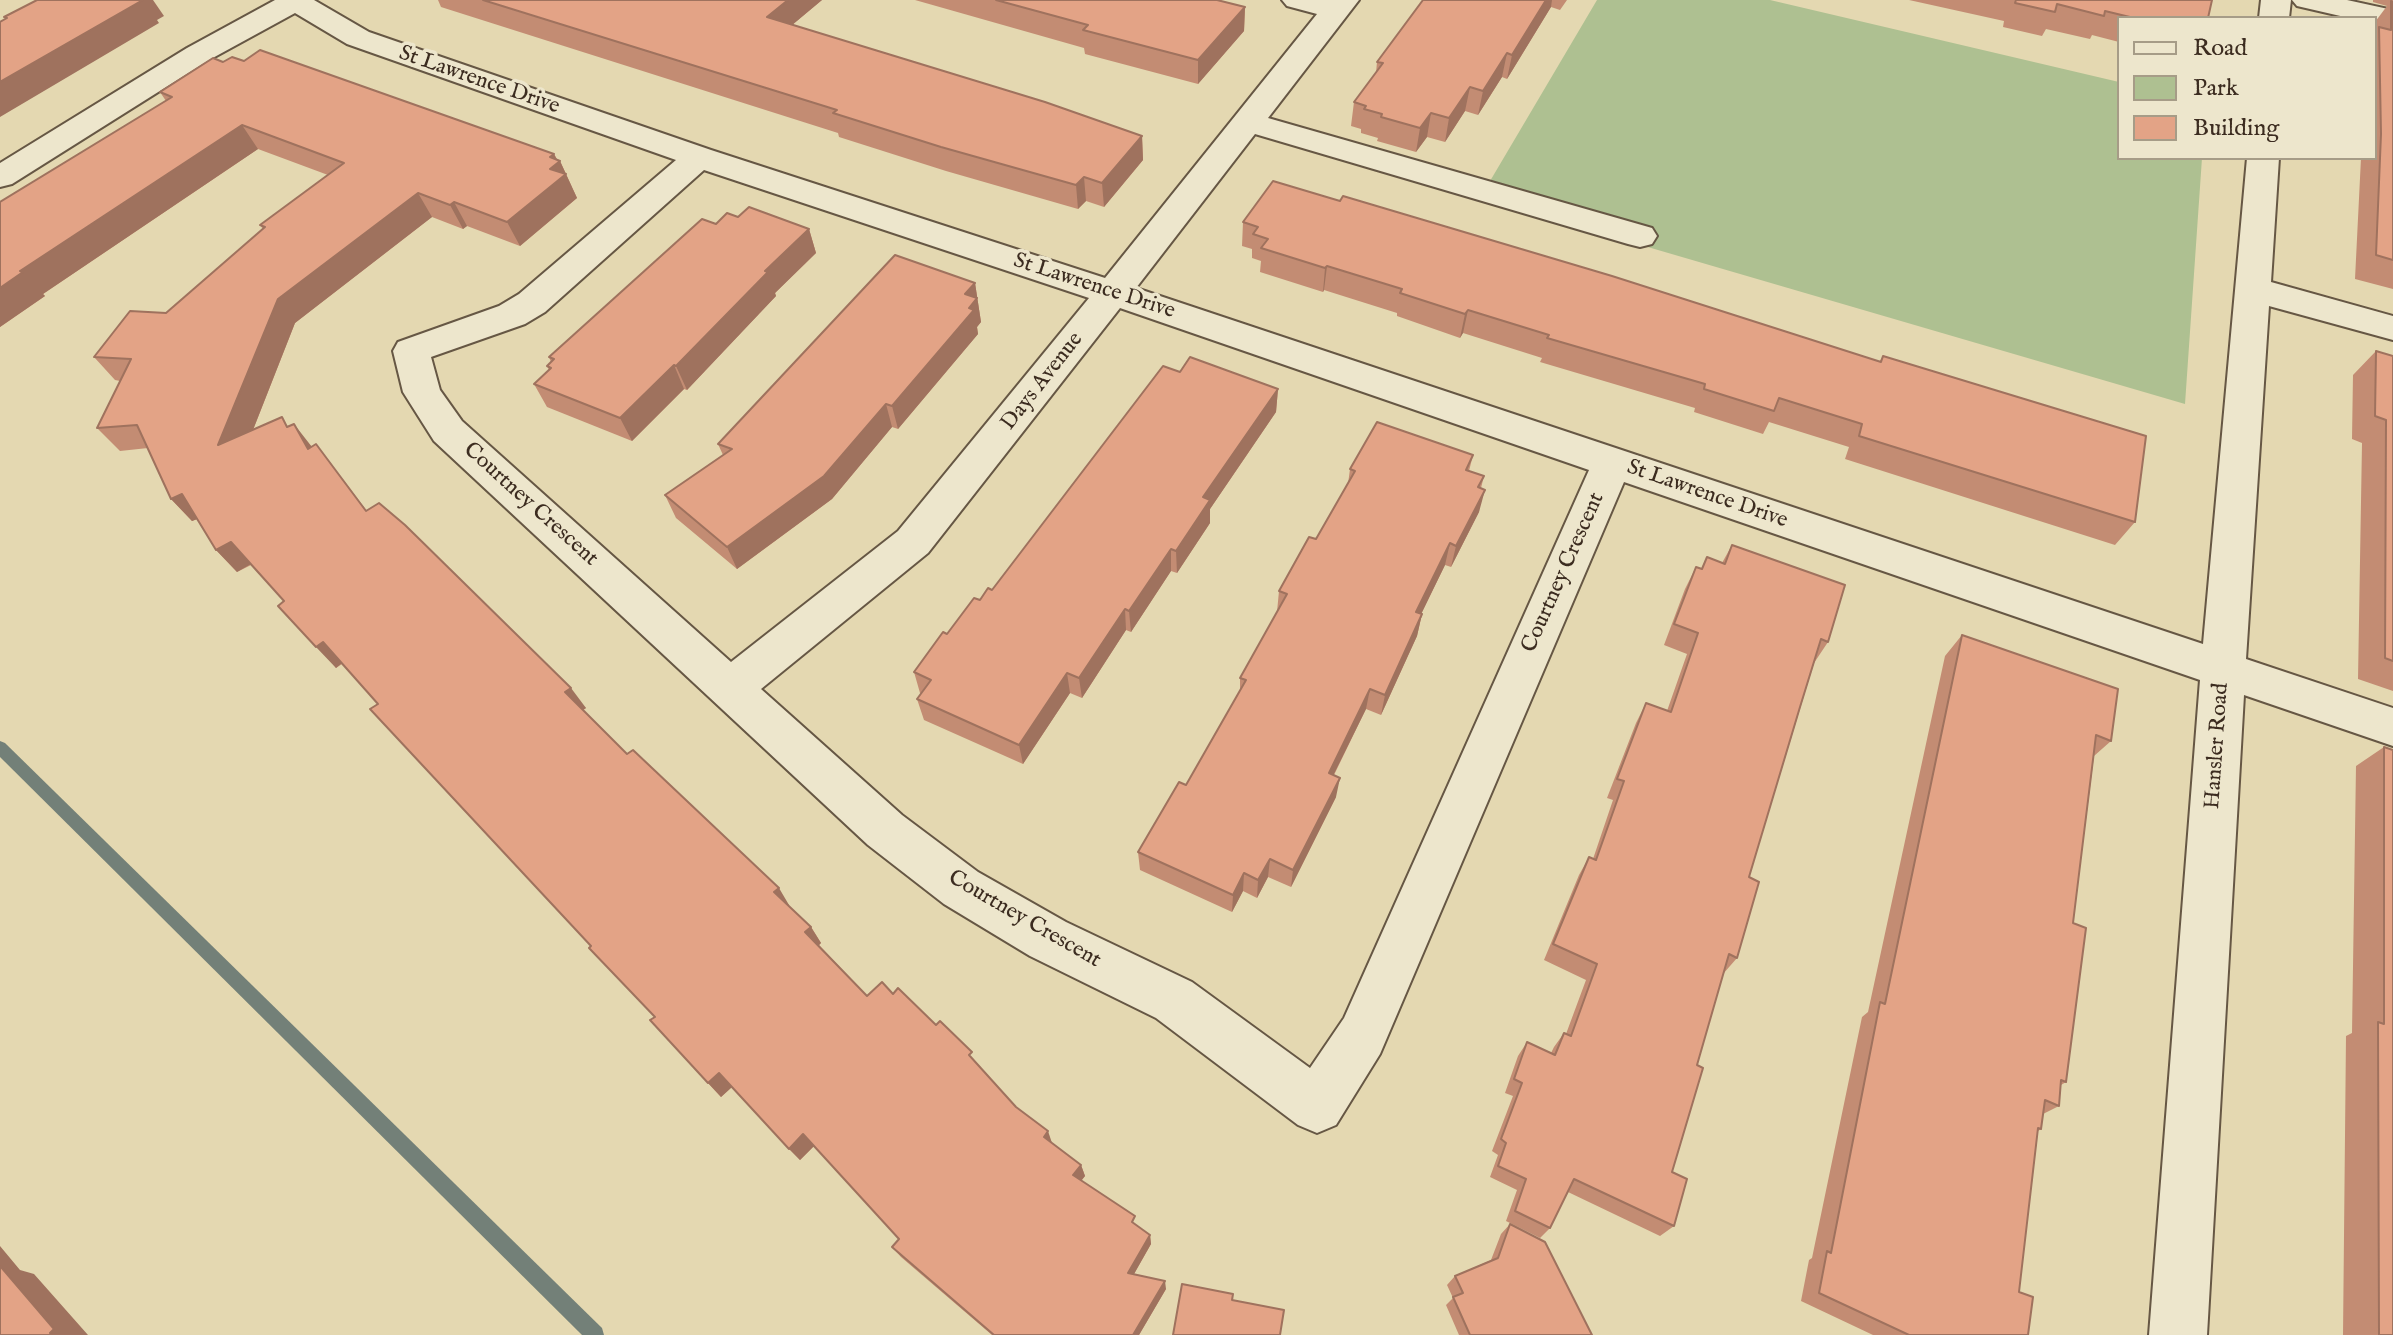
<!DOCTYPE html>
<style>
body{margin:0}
#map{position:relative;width:2393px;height:1335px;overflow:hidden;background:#e4d8b1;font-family:"IM FELL English",serif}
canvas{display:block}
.legend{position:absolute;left:2117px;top:16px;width:260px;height:144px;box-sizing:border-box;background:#ede6cc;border:2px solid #a69c87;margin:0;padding:10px 14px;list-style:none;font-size:24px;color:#3c2c20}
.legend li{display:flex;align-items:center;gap:16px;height:40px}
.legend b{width:40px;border:2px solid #a69c87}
</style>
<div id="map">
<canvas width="2393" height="1335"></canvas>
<ul class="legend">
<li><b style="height:10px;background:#ede6cc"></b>Road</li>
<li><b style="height:22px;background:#aec091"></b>Park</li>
<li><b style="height:22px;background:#e3a386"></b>Building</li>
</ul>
</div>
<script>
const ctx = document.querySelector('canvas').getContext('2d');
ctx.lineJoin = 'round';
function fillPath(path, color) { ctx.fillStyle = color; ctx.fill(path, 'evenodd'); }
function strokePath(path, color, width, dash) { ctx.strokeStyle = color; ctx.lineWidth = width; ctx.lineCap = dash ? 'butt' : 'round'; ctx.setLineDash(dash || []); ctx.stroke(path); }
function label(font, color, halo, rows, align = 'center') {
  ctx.font = font + ' "IM FELL English",serif'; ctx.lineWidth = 7; ctx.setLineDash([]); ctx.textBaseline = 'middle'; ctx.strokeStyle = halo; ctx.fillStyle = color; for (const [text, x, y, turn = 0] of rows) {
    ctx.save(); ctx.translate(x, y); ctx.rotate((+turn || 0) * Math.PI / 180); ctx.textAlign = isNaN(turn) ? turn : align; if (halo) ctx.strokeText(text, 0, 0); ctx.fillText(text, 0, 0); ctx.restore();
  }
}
fillPath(new Path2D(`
 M1597,0H1770L2119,82V158H2202L2185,404L1480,198Z`), '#aec091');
fillPath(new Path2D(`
 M0,741L5,743L602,1328L604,1335H582L0,757Z`), '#738078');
const minor = new Path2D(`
 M275,0H314L369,32L711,150L1105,278L1317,14L1287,6L1282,0H1359L1268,118L1652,228L1657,236L1652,244L1640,247L1628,244L1255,134L1136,288L2203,644L2247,158H2279L2271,282L2393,316V340L2269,306L2246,659L2393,708V746L2244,695L2207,1335H2149L2200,680L1624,482L1380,1054L1336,1125L1317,1133L1298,1125L1156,1018L1030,956L944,904L868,845L434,441L403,392L393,351L398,342L499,306L519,294L676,160L347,44L295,13L209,60L12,184L0,187V163L187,48ZM704,170L1089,298L898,531L731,662L462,421L440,390L431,357L525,324L545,312ZM1120,308L1589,470L1344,1018L1310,1068L1192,982L1066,922L978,872L902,815L761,689L928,553Z
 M2261,0H2291L2289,18H2259Z
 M2292,0H2347L2393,10V28L2375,24V18H2349L2297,6Z`);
strokePath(minor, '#665744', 4);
fillPath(minor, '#ede6cc');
fillPath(new Path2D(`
 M438,0H822L792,25L1142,136L1143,160L1104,207L1086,201L1078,209L946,171L839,137L838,133L441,7Z
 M915,0H1217L1245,7L1244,31L1198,84L1085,54L1084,48Z
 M1423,0H1567L1560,10L1551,7L1507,79L1502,77L1478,115L1465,111L1445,142L1427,137L1416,152L1377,141L1378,138L1361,133V129L1351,126L1354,102L1376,73L1377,62Z
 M1909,0H2212L2208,18H2119V42L2092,35L2090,39L2046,29L2042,36L2003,27L2004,21Z
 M2373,0H2393V289L2355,279L2361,158H2375V22L2387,6L2373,2Z
 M223,62L554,154L557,159L560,161L577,198L520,246L467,226L463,229L432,217L295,323L253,430L289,426L312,447L316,444L367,511L586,708L583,710L627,754L811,927L821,943L819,945L867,996L893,994L936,1025L976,1062L1016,1107L1051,1142L1081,1165L1085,1176L1081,1181L1137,1226L1150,1235L1151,1244L1134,1274L1166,1289L1139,1335H992L901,1257L892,1247L899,1239L814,1146L800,1160L732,1087L721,1097L708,1083L655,1017L342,664L336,668L284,601L251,565L237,572L216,550L197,519L192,521L171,499L148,448L120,451L97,428L120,381L115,380L94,357L166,313L263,229L260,225L328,175L258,149L43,294L45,296L0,327V202L166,101L160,92Z
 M738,217L809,229L816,253L775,293L776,296L687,390L684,389L632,441L547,407L534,384L549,370L547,366L551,362L549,357L716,224Z
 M1243,222L1879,362L1883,356L2135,522L2115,545L1845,459L1849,447L1769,422L1763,434L1694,412L1695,408L1540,362L1542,358L1463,333L1460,338L1397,316V313L1324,290L1323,292L1260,272L1261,261L1252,258V249L1242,246Z
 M975,283L981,322L977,327L978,334L898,429L892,427L832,499L737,569L676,518L665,495L723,455L718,444Z
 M2376,351L2393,356V691L2358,679L2362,443L2352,439L2353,375Z
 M1180,372L1278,389L1276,412L1210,509V523L1177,573L1171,571L1131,632L1126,630L1082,698L1070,693L1023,764L924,720L917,699L922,693H920L914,672L947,634L980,600L992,590Z
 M1473,455L1469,471L1484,476L1481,488L1479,512L1451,567L1445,565L1421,614H1422L1417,636L1381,715L1366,709L1334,775L1336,797L1291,887L1268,877L1257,898L1243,891L1232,912L1140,870L1138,852L1186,785L1240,692V678L1277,612L1279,591L1316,539L1348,484L1350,469Z
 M1732,545L1828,642L1814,663L1749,877L1737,958L1723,974L1697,1065L1672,1172L1674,1226L1660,1236L1568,1192L1550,1228L1540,1238L1506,1221L1517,1190L1490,1177L1498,1155L1492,1151L1513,1096L1505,1093L1518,1056L1527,1042L1551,1053L1554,1047L1564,1033L1566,1034L1586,980L1544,960L1579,875L1589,857L1593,859L1613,800L1607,798L1636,723L1646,703L1667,711L1687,654L1664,645L1685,589L1696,567L1701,569L1707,557L1722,563Z
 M1962,635L2111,741L2094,756L2073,923L2066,1082L2061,1085L2059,1106L2043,1114L2041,1129L2038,1131L2019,1292L2028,1335H1873L1801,1301L1809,1260L1812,1258L1862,1017L1868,1012L1945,656Z
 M2384,747L2393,1335H2343L2346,1036L2352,1033L2356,766Z
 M1510,1224L1592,1335H1459L1446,1305L1453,1298L1447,1285L1455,1276L1491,1260L1501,1234Z`), '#c38c73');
fillPath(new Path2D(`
 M140,0H153L164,16L157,20L159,23L0,117V82Z
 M788,0H822L773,41L767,17Z
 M1546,0H1552L1551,7L1507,79L1512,55Z
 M1245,7L1244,31L1198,84V60Z
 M1507,53L1502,77L1478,115L1483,91Z
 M1470,87L1465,111L1445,142L1449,118Z
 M1431,113L1427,137L1416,152L1420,128Z
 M242,125L258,149L43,294L45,296L0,327V288L20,271Z
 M1142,136L1143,160L1104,207L1102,183Z
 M554,154L558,162L560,161L577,198L520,246L507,222L550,169V157Z
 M1084,177L1086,201L1078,209L1076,185Z
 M418,193L432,217L295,323L238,468L218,445L278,299Z
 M454,202L467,226L463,229L450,205Z
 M809,229L816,253L775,293L776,296L687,390L676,366L765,271Z
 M1327,266L1324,290L1323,292L1325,268Z
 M975,283L981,322L977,327L978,334L898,429L892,406L965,294Z
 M1468,310L1463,333L1460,338L1465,314Z
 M674,365L684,389L632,441L620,418Z
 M1278,389L1276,412L1210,509V523L1177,573L1176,551L1203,497Z
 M886,404L892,427L832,499L737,569L727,547Z
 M294,424L312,447L308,449Z
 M1485,490L1479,512L1451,567L1456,546Z
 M182,494L203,517L192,521L171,499Z
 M231,542L251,564L237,572L216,550Z
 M1450,543L1445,565L1412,633L1416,612Z
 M1171,549V571L1131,632L1129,611Z
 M1125,609L1126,630L1082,698L1079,678Z
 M1422,614L1417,636L1381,715L1385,695Z
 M323,642L342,663L336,668L316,647Z
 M1067,673L1070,693L1023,764L1019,745Z
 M571,688L586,708L580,712L565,692Z
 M1370,689L1366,709L1325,792L1329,773Z
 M1340,778L1336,797L1291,887L1293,870Z
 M1270,859L1268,877L1257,898L1258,880Z
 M1244,873L1243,891L1232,912L1233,895Z
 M779,888L789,905L785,909L774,892Z
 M811,927L821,943L816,948L805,932Z
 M719,1073L732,1087L721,1097L708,1083Z
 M1048,1131L1052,1143L1044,1137Z
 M803,1134L814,1146L800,1160L789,1149Z
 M1081,1165L1085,1176L1077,1186L1073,1175Z
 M1150,1235L1151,1244L1130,1281L1128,1273Z
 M0,1246L20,1270L34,1274L88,1335H52L0,1273Z
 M1165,1281L1166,1289L1139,1335H1133Z`), '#9f725e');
const building = new Path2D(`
 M37,0H143L0,82V22L7,18L4,17Z
 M483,0H788L767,17L1045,102L1142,136L1102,183L1084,177L1076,185L941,147L833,113L837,110Z
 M996,0H1217L1245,7L1198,60L1083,30L1088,25Z
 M1423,0H1546L1512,55L1507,53L1483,91L1470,87L1449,118L1431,113L1420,128L1381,117L1382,114L1364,109L1366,106L1354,102L1383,63L1377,62Z
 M2016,0H2212L2208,18H2134L2105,11L2104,16L2057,4L2055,12L2015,3Z
 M2391,1L2393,2V260L2376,255L2381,134L2379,27L2391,30Z
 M260,50L554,154L550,157L560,161L550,169L566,174L507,222L454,202L450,205L418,193L278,299L218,445L282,417L287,427L294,424L308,449L316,444L366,511L379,503L405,525L571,688L565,692L627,754L633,750L779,888L774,892L811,927L805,932L867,996L882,982L893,994L898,988L936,1025L940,1021L972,1052L969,1055L1016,1107L1048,1131L1044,1137L1081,1165L1073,1175L1135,1216L1132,1222L1150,1235L1128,1273L1165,1281L1133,1335H994L892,1247L899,1239L803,1134L789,1149L719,1073L708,1083L650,1020L655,1017L589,948L591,946L370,709L378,704L323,642L316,647L278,606L284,601L231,542L216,550L182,494L171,499L137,425L97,428L131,359L94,357L130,311L166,313L265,227L260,225L344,163L242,125L20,271L23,272L0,288V202L172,97L160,92L213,58L223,62L232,57L244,61Z
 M1273,181L1340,201L1343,196L1612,276L1881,362L1883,356L2146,436L2135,522L1859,436L1862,424L1779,398L1774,411L1704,389L1705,384L1547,338L1549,335L1468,310L1465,314L1400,293L1402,289L1327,266L1325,268L1261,248L1268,239L1253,234L1258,227L1243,222Z
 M749,207L809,229L765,271L768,272L676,366L674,365L620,418L534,384L551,368L547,366L554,359L549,357L702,219L716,224L727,213L738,217Z
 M895,255L975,283L965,294L977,298L969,308L974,310L892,406L886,404L824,476L727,547L665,495L732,449L718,444Z
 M2376,351L2393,356V661L2385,658L2386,420L2375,416Z
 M1190,357L1278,389L1203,497L1210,500L1176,551L1171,549L1129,611L1125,609L1079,678L1067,673L1019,745L917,699L931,680L914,672L943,632L947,634L974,598L980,600L988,588L992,590L1163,366L1180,372Z
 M1377,422L1473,455L1466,470L1484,476L1478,487L1485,490L1456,546L1450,543L1416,612L1422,614L1385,695L1370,689L1329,773L1340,778L1293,870L1270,859L1258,880L1244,873L1233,895L1138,852L1179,782L1186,785L1246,680L1240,678L1287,594L1279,591L1309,537L1316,539L1355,471L1350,469Z
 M1732,545L1845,585L1828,642L1821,639L1800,707L1749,877L1759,882L1737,958L1729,954L1697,1065L1703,1068L1672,1172L1687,1179L1674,1226L1574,1179L1550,1228L1515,1211L1526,1179L1498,1166L1506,1143L1501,1139L1522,1083L1514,1079L1527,1042L1555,1055L1564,1033L1571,1036L1597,964L1553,944L1589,857L1596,860L1624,781L1617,779L1646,703L1671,712L1698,633L1674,624L1696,567L1702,569L1707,557L1725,564Z
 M1962,635L2118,689L2111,741L2096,735L2073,923L2086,928L2066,1082L2061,1080L2059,1106L2045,1100L2041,1129L2038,1128L2019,1292L2033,1297L2028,1335H1909L1819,1293L1827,1251L1831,1253L1880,1002L1885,1004Z
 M2384,747L2393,750V1335H2379L2378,1022L2384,1024Z
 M1510,1224L1545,1242L1592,1335H1470L1453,1297L1463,1293L1455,1276L1498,1258Z
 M0,1266L54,1329L50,1333L52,1335H0Z
 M1182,1284L1233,1294L1232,1300L1284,1310L1280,1335H1173Z`);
fillPath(building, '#e3a386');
strokePath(building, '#9f725e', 2);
label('22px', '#3c2c20', '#ede6cc', [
 ["St Lawrence Drive",479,81,19],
 ["St Lawrence Drive",1094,287,18],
 ["Days Avenue",1043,382,-52],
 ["St Lawrence Drive",1707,495,19],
 ["Courtney Crescent",530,505,42],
 ["Courtney Crescent",1564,573,-66],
 ["Hansler Road",2218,746,-86],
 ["Courtney Crescent",1024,920,30]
]);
</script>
